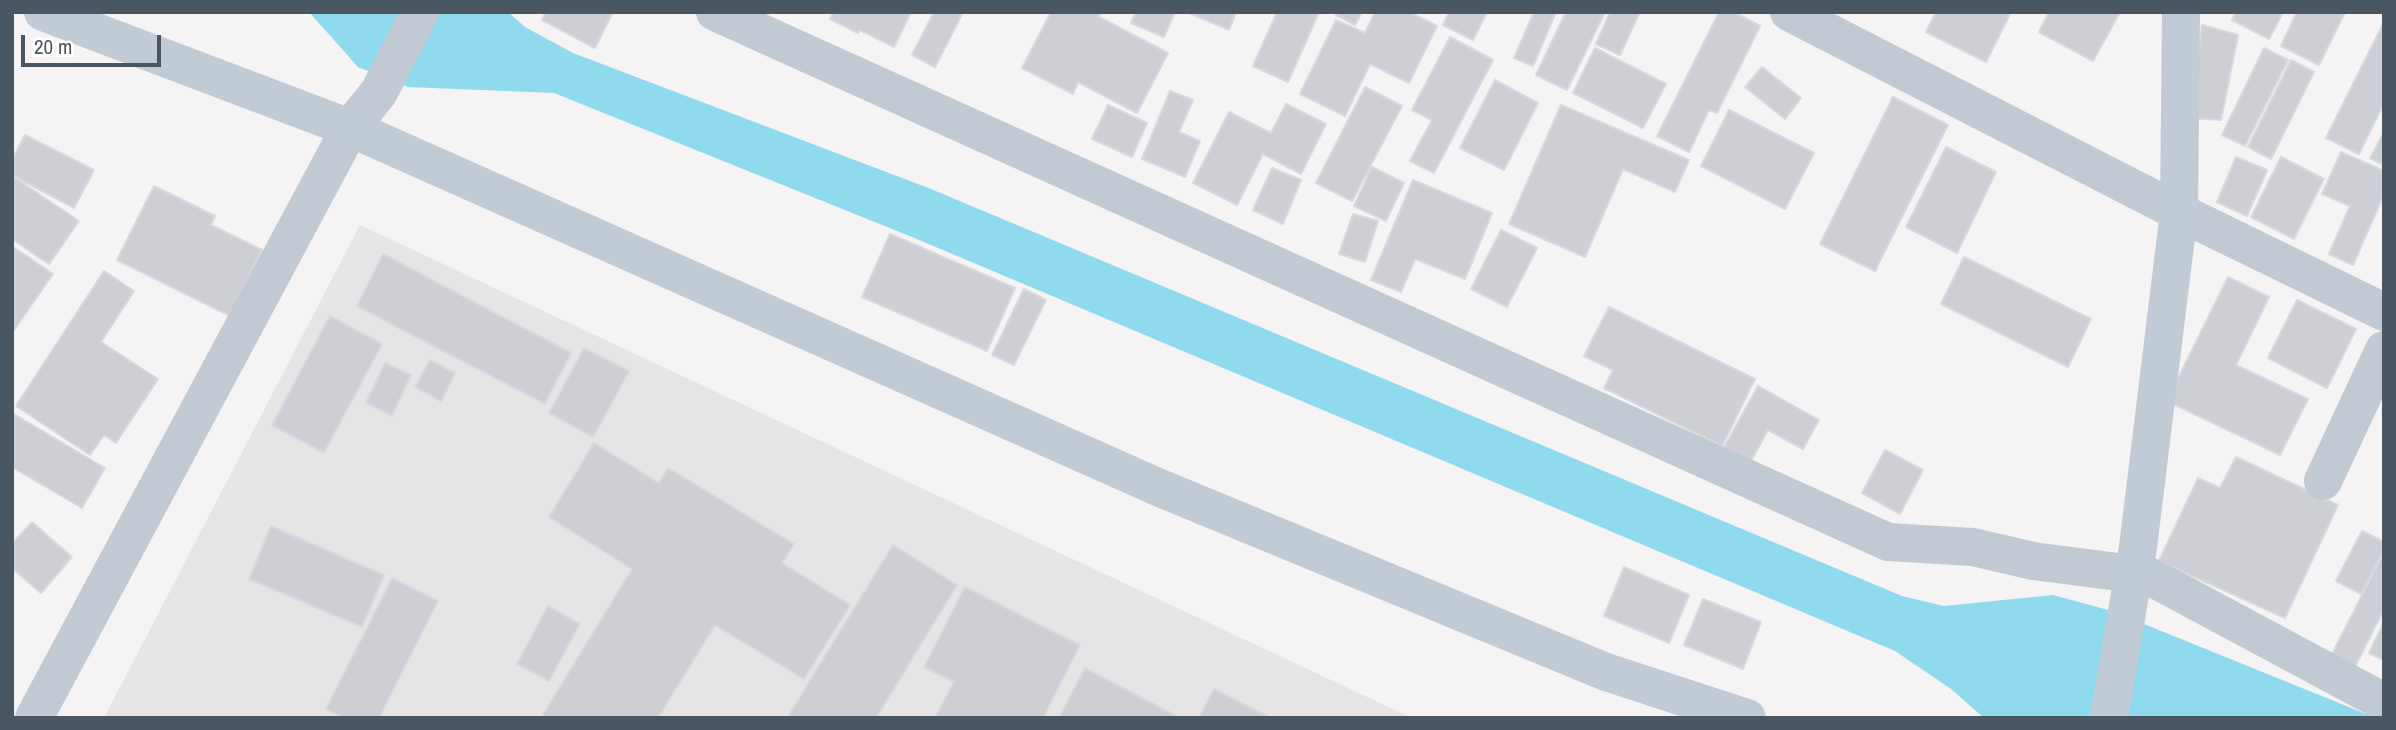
<!DOCTYPE html>
<style>
body{margin:0}
#map{position:relative;width:2396px;height:730px;overflow:hidden;background:#f5f3f3;font-family:"Archivo Narrow",sans-serif}
canvas{display:block}
.frame{position:absolute;inset:0;border:14px solid #4a5661;pointer-events:none}
.scale{position:absolute;left:21px;top:35px;width:140px;height:32px;box-sizing:border-box;border:4px solid #4a5661;border-top:0;padding-left:9px;font-size:21px;line-height:24px;white-space:nowrap;color:#4a5661;-webkit-text-stroke:5px #fff;paint-order:stroke}
</style>
<div id="map">
<canvas width="2396" height="730"></canvas>
<div class="frame"></div>
<div class="scale">20 m</div>
</div>
<script>
const ctx = document.querySelector('canvas').getContext('2d');
ctx.lineJoin = 'round';
function fillPath(path, color) { ctx.fillStyle = color; ctx.fill(path, 'evenodd'); }
function strokePath(path, color, width, dash) { ctx.strokeStyle = color; ctx.lineWidth = width; ctx.lineCap = dash ? 'butt' : 'round'; ctx.setLineDash(dash || []); ctx.stroke(path); }
fillPath(new Path2D(`
 M360,225L1412,718H104Z`), '#e6e4e5');
fillPath(new Path2D(`
 M309,12H508L525,27L573,53L931,189L1902,596L1944,606L2053,595L2112,611L2376,718H1984L1951,689L1895,651L912,237L554,93L408,87L358,67Z`), '#90daee');
const building = new Path2D(`
 M546,12H613L595,48L542,20Z
 M834,12H911L894,47L860,30L858,33L830,19Z
 M934,12H963L935,67L912,55Z
 M1051,12H1101L1099,17L1168,53L1137,113L1078,82L1073,94L1022,68Z
 M1136,12H1175L1164,37L1131,23Z
 M1187,12H1236L1229,30Z
 M1277,12H1319L1288,82L1253,66Z
 M1337,12H1362L1355,25L1336,15Z
 M1375,12H1409L1437,26L1409,83L1370,64L1345,116L1300,94L1336,20L1365,33Z
 M1449,12H1487L1473,40L1443,25Z
 M1534,12H1556L1533,66L1514,58Z
 M1566,12H1605L1567,90L1536,75Z
 M1610,12H1640L1620,55L1596,44Z
 M1719,12H1734L1760,26L1717,113L1709,110L1689,152L1657,136Z
 M1936,12H2011L1986,62L1926,32Z
 M2049,12H2120L2093,61L2039,32Z
 M2236,12H2283L2269,39L2232,20Z
 M2297,12H2345L2319,65L2281,46Z
 M2384,22V103L2359,154L2326,138Z
 M2202,25L2238,35L2221,120L2190,118Z
 M1450,37L1493,60L1434,173L1410,161L1432,120L1412,110Z
 M1595,48L1666,84L1643,128L1573,93Z
 M2264,48L2288,60L2245,146L2222,135Z
 M2291,60L2314,72L2271,159L2248,147Z
 M1762,67L1801,98L1785,119L1745,87Z
 M1495,80L1538,103L1504,170L1460,148Z
 M1365,87L1402,106L1352,201L1316,183Z
 M1170,91L1193,100L1179,132L1200,141L1185,177L1142,159Z
 M1893,97L1948,125L1875,271L1820,244Z
 M1286,104L1326,124L1301,174L1263,154L1237,205L1193,183L1229,112L1271,133Z
 M1108,105L1147,123L1132,157L1092,139Z
 M1561,105L1689,160L1675,192L1623,169L1585,257L1509,224Z
 M1729,110L1814,153L1785,209L1701,166Z
 M2384,132V165L2370,158Z
 M25,135L94,170L74,208L12,175V160Z
 M1946,147L1996,172L1957,253L1906,227Z
 M2341,152L2384,171V194L2353,265L2329,254L2350,206L2322,194Z
 M2236,157L2267,170L2247,216L2217,202Z
 M2281,157L2324,179L2294,239L2251,217Z
 M1372,167L1404,183L1386,221L1354,206Z
 M1272,168L1301,180L1283,224L1253,210Z
 M12,176L79,221L49,264L12,239Z
 M1413,180L1492,213L1465,279L1415,259L1401,292L1371,280Z
 M154,186L215,216L211,225L262,250L230,316L117,260Z
 M1353,214L1378,221L1365,262L1339,254Z
 M1501,230L1537,248L1507,307L1471,289Z
 M890,234L1015,288L987,351L862,297Z
 M12,246L53,274L12,333Z
 M383,254L571,353L545,404L357,306Z
 M1964,257L2091,319L2068,367L1941,304Z
 M104,271L134,291L101,342L158,379L116,443L104,435L90,455L16,406Z
 M2228,277L2269,297L2236,365L2308,399L2280,455L2167,401Z
 M1024,289L1046,300L1014,365L992,355Z
 M2297,300L2356,329L2327,388L2268,358Z
 M1609,307L1755,379L1722,446L1604,388L1613,370L1584,356Z
 M330,316L382,344L324,453L272,425Z
 M584,348L629,371L593,437L549,413Z
 M430,360L455,373L441,401L415,387Z
 M385,363L411,375L392,416L366,403Z
 M1758,386L1819,420L1803,449L1768,430L1748,466L1722,451Z
 M12,413L105,468L82,508L12,467Z
 M594,443L659,483L668,468L794,544L782,563L850,605L804,679L715,625L658,718H541L632,569L549,517Z
 M1885,450L1923,470L1900,514L1862,493Z
 M2236,457L2338,505L2285,618L2159,561L2198,478L2220,488Z
 M32,522L72,557L41,593L12,568V544Z
 M271,526L384,575L362,627L249,579Z
 M2362,531L2384,542V549L2361,594L2336,581Z
 M893,545L957,585L876,718H787Z
 M2384,552V609L2353,671L2330,658Z
 M1624,567L1689,595L1669,643L1604,616Z
 M392,578L438,601L379,718H343L326,709Z
 M965,587L1080,645L1043,718H935L954,682L924,667Z
 M1703,599L1761,622L1743,669L1684,645Z
 M548,606L580,624L549,681L517,664Z
 M2384,622V660L2369,653Z
 M1085,668L1180,718H1059Z
 M1214,689L1271,718H1199Z`);
fillPath(building, '#cdcfd5');
strokePath(building, '#d7d9de', 2);
strokePath(new Path2D(`
 M715,12L1888,542L1973,547L2033,561L2149,576L2384,702
 M1789,12L2179,212L2384,312
 M2323,481L2384,350
 M34,718L350,128L379,92L420,12`), '#c1cad2', 38);
strokePath(new Path2D(`
 M43,12L350,128L1160,488L1606,672L1747,718
 M2109,718L2138,547L2179,212L2181,12`), '#c1cbd6', 38);
</script>
